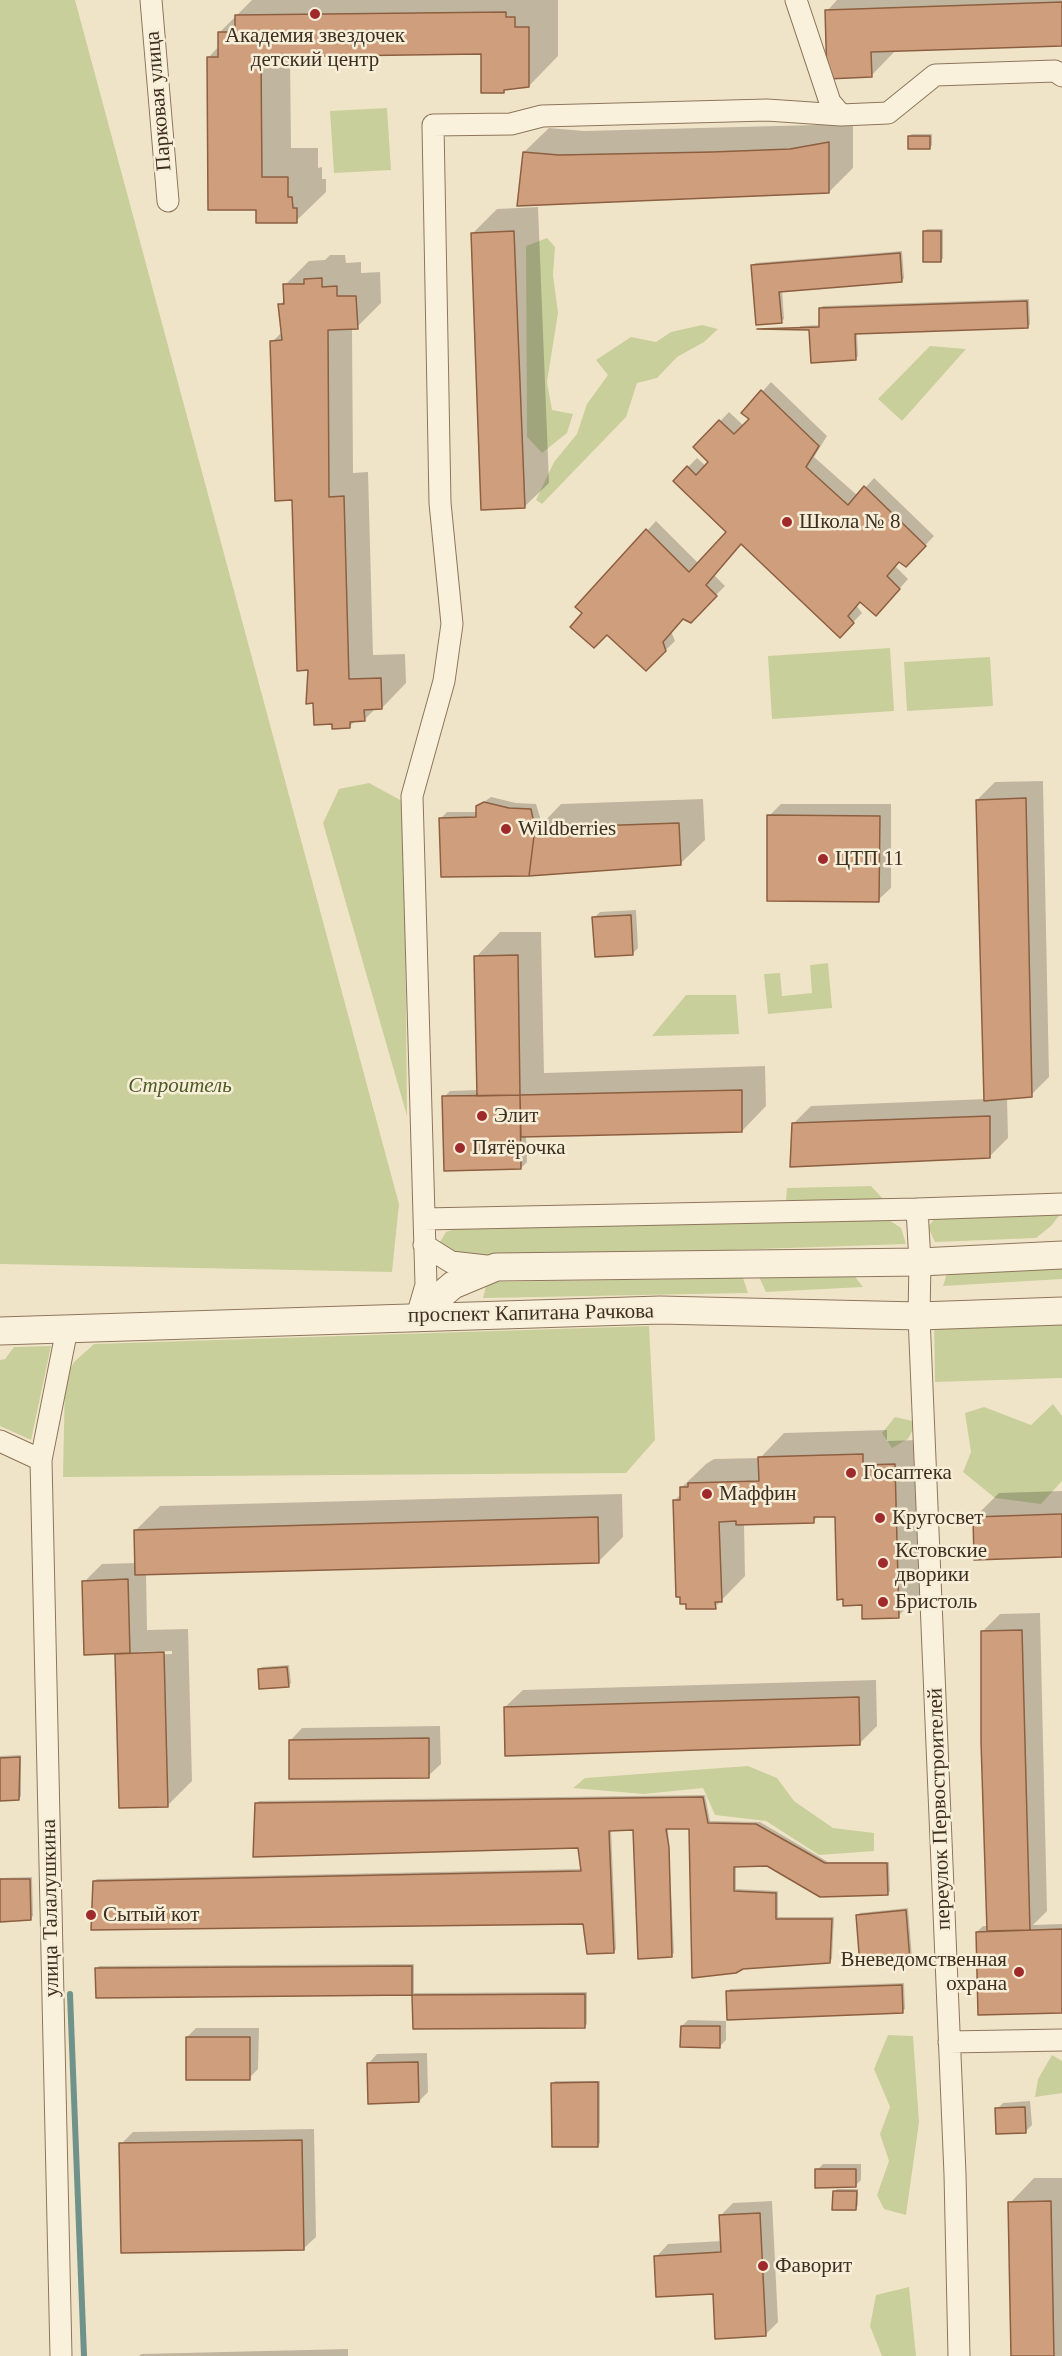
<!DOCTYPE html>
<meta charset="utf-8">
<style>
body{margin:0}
canvas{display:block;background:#f0e4c8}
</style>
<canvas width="1062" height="2356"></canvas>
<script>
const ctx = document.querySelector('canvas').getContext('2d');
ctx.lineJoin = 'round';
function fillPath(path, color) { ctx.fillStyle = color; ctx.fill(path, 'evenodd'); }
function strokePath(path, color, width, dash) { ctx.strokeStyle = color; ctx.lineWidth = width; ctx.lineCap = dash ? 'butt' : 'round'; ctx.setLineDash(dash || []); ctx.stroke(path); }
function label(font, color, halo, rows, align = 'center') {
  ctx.font = font + ' "Times New Roman",serif'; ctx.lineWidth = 5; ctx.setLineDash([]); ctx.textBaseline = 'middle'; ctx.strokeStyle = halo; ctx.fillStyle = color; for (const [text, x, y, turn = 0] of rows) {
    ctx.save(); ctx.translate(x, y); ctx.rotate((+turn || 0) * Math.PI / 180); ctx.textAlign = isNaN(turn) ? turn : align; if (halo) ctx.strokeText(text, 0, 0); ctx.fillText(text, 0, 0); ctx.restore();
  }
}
fillPath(new Path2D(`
 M0,0H75L399,1204L392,1272L0,1264Z
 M387,108L391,170L334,173L330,111Z
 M547,238L555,247L553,275L558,313L547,382L552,410L573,414L567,433L542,453L527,437L526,246Z
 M702,325L718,329L704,342L677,357L657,378L637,383L626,417L542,504L536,500L554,462L577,434L587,404L608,375L596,360L631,337L656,342L671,332Z
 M930,346L966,349L902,421L878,399Z
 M890,648L894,711L772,719L768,656Z
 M990,657L993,706L907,711L904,662Z
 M369,783L404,802L407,1116L323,823L339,789Z
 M828,963L832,1008L768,1014L764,974L780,973L782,996L812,993L810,965Z
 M686,995H736L739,1034L652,1036Z
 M871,1186L884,1200H786L787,1188Z
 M1062,1212L1051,1226L1036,1238L935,1242L928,1227L938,1214Z
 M883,1216L901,1228L906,1244L466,1259L450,1256L440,1242L446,1232L462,1227Z
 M1062,1268V1279L943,1286L948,1270Z
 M849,1269L863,1287L766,1292L759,1277Z
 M743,1278L748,1293L483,1298L487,1282Z
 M1062,1317V1378L935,1382L934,1321Z
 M649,1326L655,1440L626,1473L63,1477L65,1379L74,1362L94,1344Z
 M51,1346L31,1440L0,1426V1360L5,1359L14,1347Z
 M1053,1404L1062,1416V1481L1041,1504L995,1498L963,1472L971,1452L965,1413L984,1407L1031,1425Z
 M895,1417L917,1422L908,1439L892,1448L882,1433Z
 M748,1766L777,1778L794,1801L833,1828L874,1833V1851L819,1855L766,1821L715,1815L703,1788L644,1794L573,1788L585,1778Z
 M888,2035L913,2036L919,2122L906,2215L884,2209L877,2195L889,2161L880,2134L890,2107L874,2069Z
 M1052,2055L1062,2061V2093L1035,2097L1038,2079Z
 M909,2287L916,2356H882L870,2326L876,2295Z`), '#c9cf9b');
fillPath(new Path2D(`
 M252,0H558V56L529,86L507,88L503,92L483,53L290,55L291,148H318V168L322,167V179H326V192L296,221L258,208L208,58L219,46V33Z
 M837,0H1062V44L897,49L871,76L827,11Z
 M853,119V168L829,192L524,152L549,128L584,131L815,125Z
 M912,134H932V145L929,148L909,136Z
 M538,207L549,483L524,507L472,234L497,209Z
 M927,229H943V258L941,261L924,232Z
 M902,251L904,278L902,281L782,290L784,319L781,321L753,266L755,263Z
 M330,255H345L346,263L361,262V273L380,272L381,303L357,327L352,328L353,473L368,472L373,655L405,654L406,683L382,708H376L364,720H356L349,727L334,722L314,702L294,499L272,342L283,331L280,305L285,299V285L309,261L325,260Z
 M1029,299L1030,324L1028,327L857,333L858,356L855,359L810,329L798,328L801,326L821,325L820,309L823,306Z
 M771,382L827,436L814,457L858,496L874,478L934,536L915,556L900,560L895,566L908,579L885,605L861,601L856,605L862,613L840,636L742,543L714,575L725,586L690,621L683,617L671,631L675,641L646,669L577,607L656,521L699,564L728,532L688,467L697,458L706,466L710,462L695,447L729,412L744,426L751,419L743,413Z
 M1043,781L1049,1077L1031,1095L1007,1097L1008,1138L990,1156L793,1124L811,1106L986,1099L977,800L995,782Z
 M491,797L516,803L536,804L542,824L561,804L703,799L705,840L680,864L441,818L447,812H477V807Z
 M781,804H891V888L878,900L769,816Z
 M636,910L638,948L632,954L594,918L600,912Z
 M500,932H541L544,1073L765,1066L766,1106L742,1131L526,1135L527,1162L521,1168L444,1097L450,1091L478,1090L476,957Z
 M887,1430V1441L918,1440L923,1592L898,1616L863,1603L836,1515H819L813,1522L744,1524L745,1576L715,1607L675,1500L681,1494V1488L706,1464L714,1459L760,1458L784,1433Z
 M1062,1491V1556L974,1518L999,1493Z
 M622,1494L623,1537L599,1561L146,1573L147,1630L188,1629L192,1781L168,1805L120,1806L116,1652L84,1582L102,1564L136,1563L135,1531L160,1506ZM172,1651V1654L139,1655V1652Z
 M1040,1613L1047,1911L1033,1925L1062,1924V2012L977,1932L983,1926H989L982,1632L1000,1614Z
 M289,1665L291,1683L288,1686L259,1670L262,1667Z
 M876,1680L877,1726L859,1744L505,1707L523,1690Z
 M440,1726L441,1764L428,1776L290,1741L302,1728Z
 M21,1755V1796L19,1799L0,1800V1756Z
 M705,1795L710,1821L760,1822L828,1862H889L890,1891L888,1893L767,1864L736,1865V1889L778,1891V1917H834L832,1959L830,1961L742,1967L690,1828L668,1827L674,1953L671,1955L634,1828L611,1829L616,1949L614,1952L585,1922L94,1881L97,1879L582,1869L579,1847L256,1804L259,1801Z
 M32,1877L33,1916L30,1918L0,1919V1878Z
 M908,1908L912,1957L909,1960L857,1915L860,1913Z
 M414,1964V1993L587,1992V2024L585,2026L414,2028V1994L97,1996V1969L99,1966Z
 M904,1983L905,2009L902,2011L728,1992L730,1989Z
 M688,2020L726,2021V2040L720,2046L682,2026Z
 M196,2028H259L258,2069L249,2078L187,2037Z
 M427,2053L428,2092L419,2101L368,2064L377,2054Z
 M555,2081H600V2143L598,2145L553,2084Z
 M1030,2101L1032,2125L1026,2131L997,2109L1003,2103Z
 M314,2129L316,2237L303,2249L121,2144L133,2132Z
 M823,2164H861V2180L855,2186L817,2170Z
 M1034,2178H1062V2356H1013L1010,2203Z
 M837,2189H858V2205L856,2208L834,2192Z
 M772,2201L778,2322L766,2334L714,2292L656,2257L668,2244L722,2241L720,2216L733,2203Z
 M348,2349V2356H139L141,2354Z`), '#0003');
strokePath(new Path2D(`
 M70,1994L84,2356`), '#6f938a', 6);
const building = new Path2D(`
 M1062,2V46L871,52L872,77L827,79L825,10Z
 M506,12V17H515V27H529V87L504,90V93H481V54L261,57L262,177H288V197H292L293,208H297V223H256V210H208L207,57H218V32H235V15Z
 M908,136H930V149H908Z
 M829,142V193L517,206L523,152L559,155L712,152L790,149Z
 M514,231L525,508L481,510L471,233Z
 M923,231H941V262H923Z
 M900,253L902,282L779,292L782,323L756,325L751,265Z
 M322,278V287L337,286V296H356L358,329L328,330L329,497L344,496L349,679L381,678L382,709L364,710L365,721L350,722V728L332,729V724L314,725L313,703L306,704L308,670L297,671L292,500L275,501L270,341L282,340L278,304H284L283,284H304V279Z
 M1027,301L1028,328L855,334L856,360L811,363L809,330L757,329L819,327V308Z
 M761,390L819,446L806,467L848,505L864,486L926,546L906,567L899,562L887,576L900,589L876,616L860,602L848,616L854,623L840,638L741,544L706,585L717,596L691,623L683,619L663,642L666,651L646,671L607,635L594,648L570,627L582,613L575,607L646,529L689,572L726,532L673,481L687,466L696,475L708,462L693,447L719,420L734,434L749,419L741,413Z
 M1026,798L1032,1097L984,1101L976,800Z
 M484,802L509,808L531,809L535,828L529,876L441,877L439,818L476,817V806Z
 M767,815L880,816L879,902L767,901Z
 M679,823L681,865L529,876L535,828Z
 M631,915L633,955L595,957L592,917Z
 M518,955L520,1095L477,1096L474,956Z
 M742,1090V1132L521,1137L520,1095Z
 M520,1095L521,1169L444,1171L442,1096Z
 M990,1116V1158L790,1167L792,1123Z
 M863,1454V1465L895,1464L899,1618L862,1619V1605L843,1606V1599L837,1600L835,1517H814V1523L736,1525V1521L719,1522L722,1602H715L716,1609H686V1604H680V1597H676L673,1500H680V1487H688V1483L759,1481L758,1457Z
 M1060,1514H1062V1557L974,1560L973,1517Z
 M598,1517L599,1563L135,1575L134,1530Z
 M128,1579L130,1653L84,1655L82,1581Z
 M1022,1630L1030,1930L987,1931L981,1742V1631Z
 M164,1652L168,1807L119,1808L115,1654Z
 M287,1667L289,1687L259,1689L258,1669Z
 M859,1697L860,1745L505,1756L504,1707Z
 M429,1738V1778L289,1779V1740Z
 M20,1757L19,1800L0,1801V1758Z
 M703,1797L708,1823L756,1824L825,1863H887L888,1895L820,1897L767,1866L734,1867V1891L776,1893V1919H832L830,1963L743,1969L736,1973L692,1978L689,1829H666L669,1847L672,1957L638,1959L633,1830L609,1831L614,1953L587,1954L583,1924L91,1930L93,1881L581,1871L578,1848L253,1857L255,1803Z
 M0,1879H30L31,1920L0,1922Z
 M906,1910L910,1961L860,1966L856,1915Z
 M1062,1929V2013L978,2015L976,1932Z
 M412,1966V1995L96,1998L95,1968Z
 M902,1985L903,2013L727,2020L726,1991Z
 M585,1994V2028L413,2029L412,1995Z
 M681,2026H720V2048L680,2047Z
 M186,2037H250V2080H186Z
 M418,2062L419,2102L368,2104L367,2063Z
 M598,2082V2147H552L551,2083Z
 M1025,2107L1026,2133L996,2134L995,2108Z
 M302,2140L304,2250L121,2253L119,2143Z
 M815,2169H856V2187L815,2188Z
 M833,2191H857L856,2210H832Z
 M1051,2201L1054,2356H1011L1008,2202Z
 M760,2213L766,2336L715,2339L713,2294L656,2297L654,2256L721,2252L719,2215Z`);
fillPath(building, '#cf9f7d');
strokePath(building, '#8d5f41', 1.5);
const minor = new Path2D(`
 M151,0L168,201
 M796,0L830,102L841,115
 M917,1209L1062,1204
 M424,1219L917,1209L920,1262L919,1316L955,2174L959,2356
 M424,1245L451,1262L495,1267
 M417,1316L426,1285L412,796L444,681L452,624L440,503L433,125L511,124L542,116L767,110L841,115L888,113L935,75L1055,71L1062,76
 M0,1441L41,1460
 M949,2042L1062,2040
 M61,2356L41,1460L67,1329`);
const tertiary = new Path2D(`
 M417,1316L453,1285L496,1267L920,1262L1062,1255
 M0,1331L660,1310L919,1316L1062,1311`);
strokePath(minor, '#8d765c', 23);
strokePath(tertiary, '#8d765c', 29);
strokePath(minor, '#faf1dc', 21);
strokePath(tertiary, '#faf1dc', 27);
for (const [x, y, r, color] of [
 [315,14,6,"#9e2a2b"],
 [787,522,6,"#9e2a2b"],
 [506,829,6,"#9e2a2b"],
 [823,859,6,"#9e2a2b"],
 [482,1116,6,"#9e2a2b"],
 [460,1148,6,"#9e2a2b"],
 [851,1473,6,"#9e2a2b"],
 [707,1494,6,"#9e2a2b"],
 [880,1518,6,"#9e2a2b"],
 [883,1563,6,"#9e2a2b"],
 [883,1602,6,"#9e2a2b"],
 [91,1915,6,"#9e2a2b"],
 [1019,1972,6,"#9e2a2b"],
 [763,2266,6,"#9e2a2b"]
]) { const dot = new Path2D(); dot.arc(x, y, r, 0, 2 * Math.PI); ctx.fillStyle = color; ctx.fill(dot); strokePath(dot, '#f7eed8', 2); }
label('21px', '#3d2e20', '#f7eed8', [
 ["Академия звездочек",315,36,"center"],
 ["детский центр",315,60,"center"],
 ["Школа № 8",799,522],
 ["Wildberries",518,829],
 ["ЦТП 11",835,859],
 ["Элит",494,1116],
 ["Пятёрочка",472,1148],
 ["Госаптека",863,1473],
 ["Маффин",719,1494],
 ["Кругосвет",892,1518],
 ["Кстовские",895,1551],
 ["дворики",895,1575],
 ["Бристоль",895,1602],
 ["Сытый кот",103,1915],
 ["Вневедомственная",1007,1960,"right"],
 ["охрана",1007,1984,"right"],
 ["Фаворит",775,2266]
], 'left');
label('21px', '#3d2e20', '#f7eed8', [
 ["Парковая улица",159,101,-95],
 ["проспект Капитана Рачкова",531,1314,-1],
 ["переулок Первостроителей",940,1809,-92],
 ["улица Талалушкина",51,1908,-91]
]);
label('italic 21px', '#4d5a26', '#f7eed8', [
 ["Строитель",180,1086]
]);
</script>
